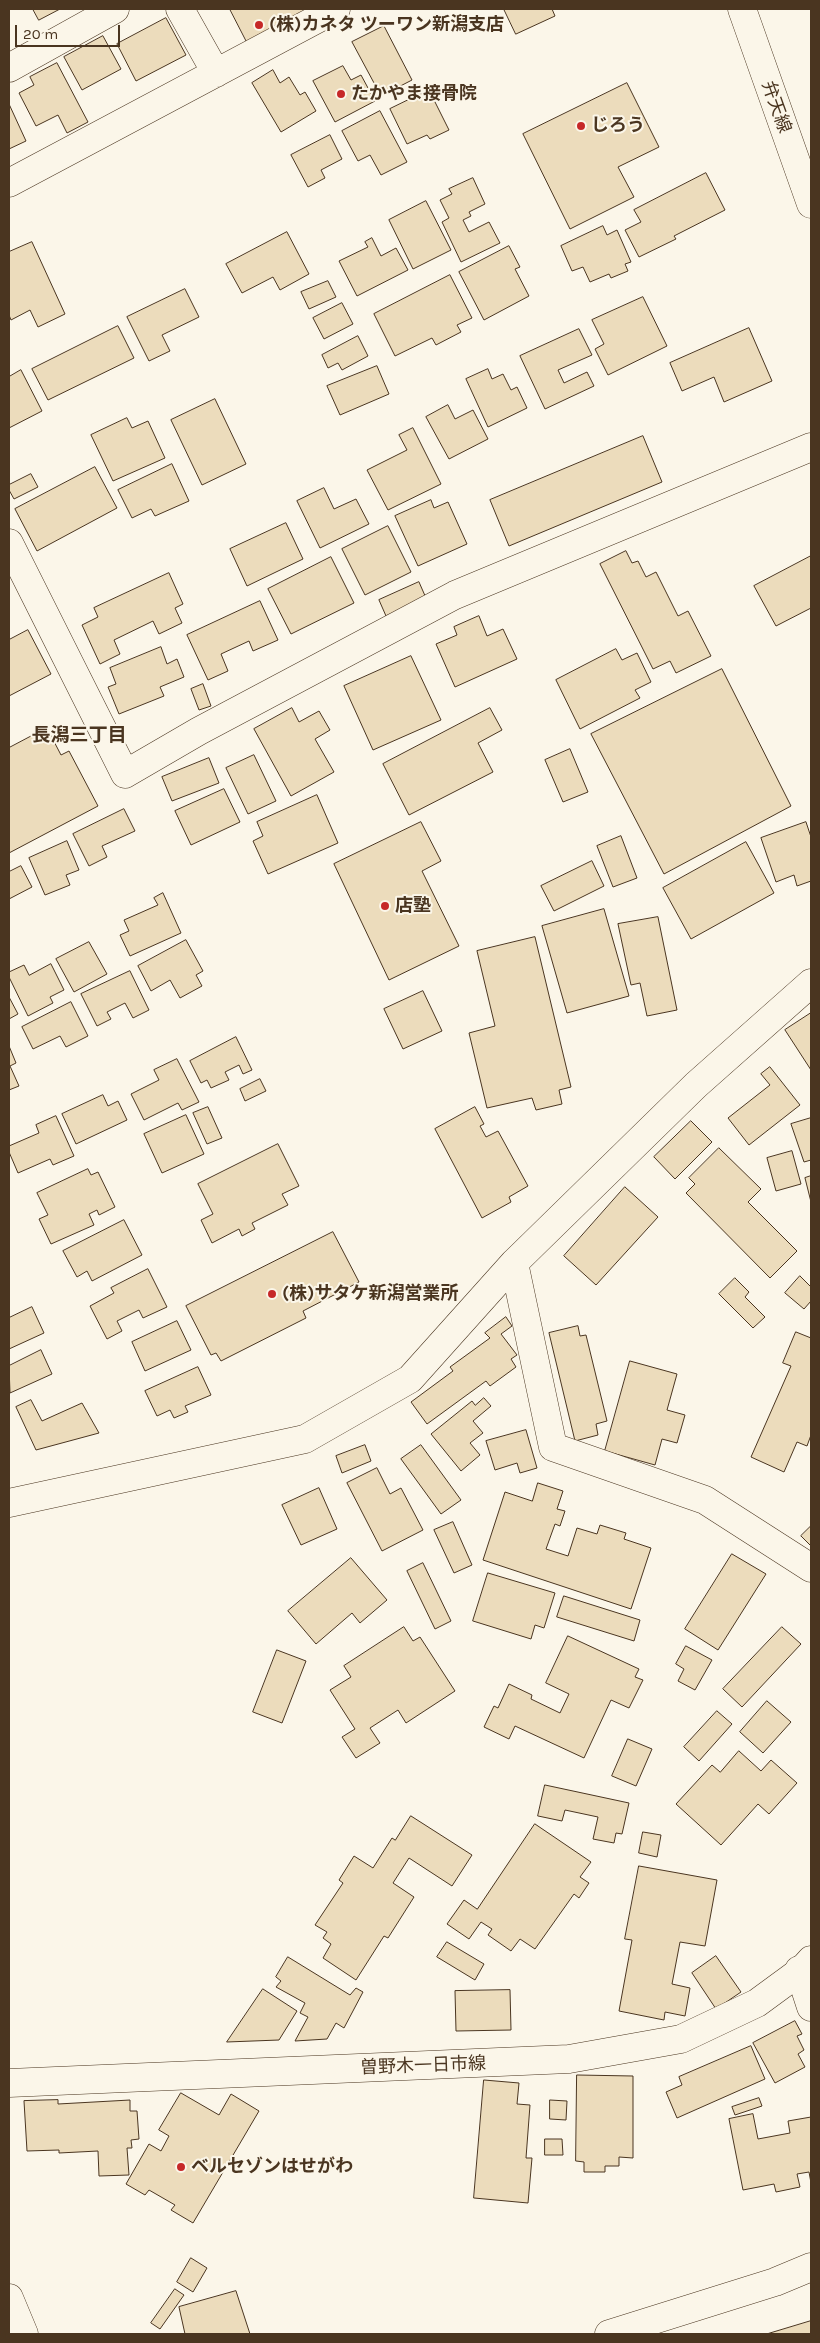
<!DOCTYPE html>
<meta charset="utf-8">
<style>
body{margin:0}
#map{position:relative;width:820px;height:2343px;overflow:hidden;background:#fbf6e9;font-family:Karla,sans-serif}
canvas{display:block}
.frame{position:absolute;inset:0;border:10px solid #4a3520;pointer-events:none}
.scale{position:absolute;left:15px;top:25px;width:105px;height:22px;box-sizing:border-box;border:2px solid #4a3520;border-top:0;padding-left:6px;font-size:15px;line-height:18px;white-space:nowrap;color:#4a3520;-webkit-text-stroke:4px #fbf6e9;paint-order:stroke}
</style>
<div id="map">
<canvas width="820" height="2343"></canvas>
<div class="frame"></div>
<div class="scale">20 m</div>
</div>
<script>
const ctx = document.querySelector('canvas').getContext('2d');
ctx.lineJoin = 'round';
function fillPath(path, color) { ctx.fillStyle = color; ctx.fill(path, 'evenodd'); }
function strokePath(path, color, width, dash) { ctx.strokeStyle = color; ctx.lineWidth = width; ctx.lineCap = dash ? 'butt' : 'round'; ctx.setLineDash(dash || []); ctx.stroke(path); }
function label(font, color, halo, rows, align = 'center') {
  ctx.font = font + ' Karla,"Noto Sans JP",sans-serif'; ctx.lineWidth = 4; ctx.setLineDash([]); ctx.textBaseline = 'middle'; ctx.strokeStyle = halo; ctx.fillStyle = color; for (const [text, x, y, turn = 0] of rows) {
    ctx.save(); ctx.translate(x, y); ctx.rotate((+turn || 0) * Math.PI / 180); ctx.textAlign = isNaN(turn) ? turn : align; if (halo) ctx.strokeText(text, 0, 0); ctx.fillText(text, 0, 0); ctx.restore();
  }
}
const building = new Path2D(`
 M33,9H60L39,20Z
 M230,9H310L247,42Z
 M504,9H552L555,16L516,34Z
 M166,18L186,55L136,81L117,44Z
 M384,26L412,80L381,96L352,42Z
 M103,36L121,69L82,90L64,57Z
 M57,63L88,122L67,133L58,115L36,126L19,93L34,85L30,77Z
 M343,66L351,80L361,75L375,101L335,122L313,81Z
 M273,70L280,83L289,77L300,95L305,92L316,111L281,132L252,83Z
 M627,83L659,147L618,167L634,197L570,229L523,134Z
 M429,90L449,130L430,139L427,135L407,144L390,109Z
 M9,104L26,141L9,149Z
 M380,111L407,162L381,175L370,155L358,161L342,131Z
 M330,135L342,159L321,170L325,178L308,187L291,155Z
 M706,173L725,210L674,236L676,239L639,257L625,230L641,222L634,210Z
 M473,178L485,204L469,212L471,216L463,220L469,232L489,222L500,243L461,262L442,222L449,218L440,200L452,194L449,189Z
 M426,201L451,250L413,269L389,220Z
 M603,226L607,235L617,230L631,262L625,264L628,271L611,278L609,274L590,282L583,267L572,271L561,246Z
 M287,232L309,274L280,290L273,277L242,293L226,264Z
 M372,238L381,256L396,248L408,270L357,296L339,261L368,247L365,242Z
 M32,242L65,314L38,327L30,310L11,320L9,315V252Z
 M509,246L520,267L515,269L529,296L484,320L459,272Z
 M450,275L472,318L457,325L461,332L436,345L432,338L395,356L374,314Z
 M328,281L336,297L309,309L301,292Z
 M185,289L199,317L162,335L170,351L149,361L127,317Z
 M643,297L667,346L608,375L595,349L604,344L592,320Z
 M342,303L353,324L324,339L313,318Z
 M118,326L134,358L48,400L32,369Z
 M749,328L772,381L724,402L714,377L682,391L670,363Z
 M579,329L592,355L558,370L564,383L587,372L594,386L545,409L520,356Z
 M358,336L368,356L342,370L338,363L328,368L322,355Z
 M377,366L389,394L340,415L327,386Z
 M488,369L492,379L503,374L511,390L517,387L527,408L488,427L466,379Z
 M21,370L42,411L9,428V377Z
 M215,399L246,464L202,485L171,420Z
 M448,405L455,419L473,410L488,439L449,459L426,417Z
 M127,418L132,428L148,421L165,458L113,481L91,435Z
 M413,428L441,484L388,510L367,470L407,450L399,435Z
 M643,436L662,482L509,546L490,500Z
 M172,464L189,501L155,516L151,509L132,518L118,490Z
 M95,467L117,508L37,551L15,509Z
 M31,474L38,487L14,499L9,490V485Z
 M324,488L334,509L356,499L369,524L320,548L297,501Z
 M431,500L434,508L448,502L467,544L418,566L395,516Z
 M286,523L303,559L247,586L230,549Z
 M388,526L411,572L365,595L342,549Z
 M626,551L632,563L638,561L646,577L656,572L678,616L688,611L711,656L676,673L670,661L653,669L600,564Z
 M811,556V608L776,626L754,586Z
 M331,557L354,603L291,634L268,589Z
 M169,573L183,604L175,608L182,623L159,634L153,621L114,640L120,654L100,664L82,625L98,617L94,608Z
 M419,582L426,598L386,616L379,600Z
 M260,601L278,640L253,651L249,641L221,654L228,671L208,680L187,635Z
 M479,616L487,636L503,629L517,659L455,687L436,644L457,635L454,627Z
 M28,630L51,674L9,696V640Z
 M161,647L167,664L177,659L184,677L160,687L164,696L119,714L108,687L116,684L110,668Z
 M616,649L622,660L637,653L651,682L635,690L640,698L580,729L556,680Z
 M411,656L441,720L373,750L344,686Z
 M722,669L791,806L664,874L591,734Z
 M203,684L211,706L199,710L191,689Z
 M292,708L299,722L319,711L330,730L315,739L334,772L291,796L254,729Z
 M490,708L502,730L478,743L493,772L409,815L383,764Z
 M47,728L61,755L69,751L98,806L9,853V748Z
 M570,749L588,792L563,802L545,760Z
 M254,755L276,801L248,814L226,768Z
 M209,758L219,783L172,801L162,777Z
 M224,789L240,822L191,845L175,811Z
 M317,795L338,843L268,874L253,841L263,836L257,822Z
 M124,809L135,831L102,846L107,857L89,866L73,834Z
 M421,822L441,861L422,871L459,946L389,980L334,864Z
 M806,822L811,837V881L797,886L794,875L776,882L761,838Z
 M621,836L637,878L613,887L597,846Z
 M67,841L79,870L66,875L70,885L45,895L29,858Z
 M746,842L774,893L691,939L663,888Z
 M592,861L604,886L554,911L541,886Z
 M21,866L32,887L9,899V872Z
 M163,893L181,933L130,956L120,935L129,931L124,920L158,905L154,898Z
 M604,909L629,996L567,1013L542,926Z
 M658,917L677,1010L647,1016L640,983L631,985L618,924Z
 M535,937L571,1087L559,1090L562,1104L536,1110L532,1098L487,1108L469,1033L495,1026L477,951Z
 M186,940L203,971L196,975L202,986L180,998L170,980L151,991L138,966Z
 M89,942L107,974L74,992L56,959Z
 M51,964L64,990L50,997L53,1003L28,1016L9,977V972L24,965L29,975Z
 M130,971L149,1010L133,1018L125,1003L107,1012L111,1019L97,1026L81,994Z
 M423,991L442,1031L403,1049L384,1009Z
 M9,997L18,1014L9,1019Z
 M71,1002L88,1036L66,1047L60,1036L33,1049L22,1027Z
 M811,1013V1070L785,1030Z
 M236,1037L252,1070L243,1074L239,1065L225,1072L229,1080L211,1088L207,1080L201,1083L190,1061Z
 M9,1046L16,1063L10,1066L19,1086L9,1090Z
 M177,1059L199,1102L182,1110L178,1103L144,1120L131,1094L159,1080L154,1070Z
 M770,1067L800,1105L749,1145L728,1118L770,1085L761,1074Z
 M260,1079L266,1091L245,1101L240,1089Z
 M103,1095L108,1106L118,1101L127,1120L76,1144L62,1114Z
 M208,1107L222,1138L207,1144L193,1113Z
 M475,1107L484,1124L480,1126L486,1137L498,1131L528,1186L509,1197L511,1202L482,1218L435,1129Z
 M186,1115L204,1154L162,1173L144,1134Z
 M56,1116L74,1156L53,1165L50,1159L18,1173L9,1152V1146L39,1133L36,1125Z
 M811,1118V1160L804,1162L791,1124Z
 M691,1121L712,1142L675,1179L654,1157Z
 M278,1144L299,1186L282,1194L288,1205L252,1223L255,1229L242,1236L239,1229L212,1243L201,1220L213,1214L198,1184Z
 M719,1148L761,1189L748,1202L797,1251L770,1278L686,1193L695,1184L689,1178Z
 M792,1151L801,1184L776,1191L767,1158Z
 M88,1169L91,1175L98,1172L115,1207L99,1215L97,1210L89,1214L94,1225L51,1244L39,1219L48,1215L37,1193Z
 M811,1176V1202L805,1178Z
 M625,1187L658,1217L596,1285L564,1256Z
 M124,1220L142,1255L92,1281L87,1271L77,1277L63,1251Z
 M333,1232L359,1282L303,1311L306,1318L221,1361L216,1353L211,1355L186,1306Z
 M148,1269L167,1307L143,1318L139,1310L117,1321L122,1331L107,1339L90,1306L114,1293L111,1288Z
 M800,1276L811,1287V1301L804,1309L785,1293Z
 M735,1278L749,1292L745,1297L765,1317L753,1328L719,1294Z
 M32,1307L44,1333L9,1349V1318Z
 M506,1317L512,1326L501,1334L517,1355L511,1359L516,1367L490,1386L486,1381L427,1424L411,1402L453,1371L450,1367L490,1338L485,1333Z
 M177,1321L191,1350L145,1371L132,1342Z
 M578,1326L580,1336L586,1335L607,1421L596,1424L598,1435L575,1441L549,1333Z
 M796,1332L811,1338V1435L807,1446L797,1442L784,1472L751,1457L791,1366L783,1363Z
 M41,1350L52,1374L10,1393L9,1366Z
 M630,1361L677,1374L667,1410L685,1415L677,1443L662,1439L655,1465L605,1451Z
 M198,1367L211,1395L185,1406L188,1412L174,1418L170,1410L157,1416L145,1391Z
 M484,1398L491,1406L473,1421L483,1433L470,1443L480,1455L461,1471L431,1434L472,1401L475,1405Z
 M31,1400L42,1421L82,1403L99,1433L36,1450L16,1407Z
 M526,1430L537,1468L520,1473L517,1463L495,1470L486,1441Z
 M365,1445L371,1461L342,1473L336,1456Z
 M421,1445L461,1500L441,1514L401,1459Z
 M377,1468L390,1494L401,1488L423,1530L382,1551L347,1483Z
 M538,1483L563,1491L557,1509L565,1511L560,1526L555,1524L546,1549L568,1556L577,1528L597,1534L600,1525L626,1533L624,1539L651,1548L631,1609L483,1560L505,1492L532,1501Z
 M319,1488L337,1529L301,1545L282,1505Z
 M453,1522L472,1565L454,1573L434,1530Z
 M811,1526V1546L801,1536Z
 M732,1554L766,1574L718,1650L685,1629Z
 M351,1558L387,1600L360,1623L352,1613L316,1644L288,1611Z
 M423,1563L451,1621L435,1629L407,1571Z
 M488,1573L555,1593L544,1628L535,1625L531,1639L473,1621Z
 M564,1596L640,1620L634,1641L557,1617Z
 M404,1627L413,1641L420,1637L455,1691L406,1723L398,1710L370,1728L380,1743L356,1758L342,1737L355,1729L330,1690L351,1677L344,1666Z
 M782,1627L801,1644L742,1707L723,1689Z
 M568,1636L639,1669L635,1677L643,1680L629,1708L611,1700L584,1758L515,1726L509,1739L484,1727L494,1706L498,1708L509,1684L532,1695L531,1699L560,1713L569,1694L546,1683Z
 M686,1646L712,1660L695,1690L678,1681L684,1669L676,1664Z
 M277,1650L306,1661L282,1723L253,1712Z
 M767,1701L791,1722L763,1753L740,1732Z
 M717,1711L732,1724L699,1761L684,1747Z
 M628,1739L652,1749L636,1786L612,1776Z
 M739,1751L761,1771L771,1760L797,1783L769,1814L758,1804L721,1845L676,1804L712,1765L720,1772Z
 M545,1785L629,1803L622,1834L616,1833L614,1843L593,1839L598,1817L565,1810L562,1821L538,1816Z
 M411,1816L472,1855L452,1886L409,1858L393,1883L414,1897L388,1938L384,1936L356,1980L323,1958L331,1944L323,1938L327,1932L315,1925L343,1883L339,1880L354,1856L373,1868L392,1838L395,1840Z
 M535,1824L591,1862L580,1877L589,1883L579,1898L574,1894L535,1949L520,1939L511,1951L488,1935L492,1929L481,1922L469,1939L447,1924L464,1900L477,1909Z
 M643,1832L661,1835L657,1857L639,1853Z
 M639,1866L717,1880L705,1946L680,1942L672,1984L690,1988L685,2016L665,2012L664,2020L619,2011L632,1940L625,1939Z
 M447,1942L484,1964L475,1980L437,1957Z
 M716,1956L741,1992L716,2009L692,1973Z
 M288,1957L350,1995L356,1988L363,1992L344,2028L336,2023L327,2039L295,2041L308,2017L300,2013L305,2003L276,1987L281,1981L276,1977Z
 M263,1989L297,2011L279,2040L227,2042Z
 M510,1990L511,2030L456,2031L455,1991Z
 M795,2021L802,2034L797,2036L804,2050L798,2054L805,2067L775,2083L753,2043Z
 M751,2046L765,2079L677,2118L666,2092L682,2085L679,2077Z
 M577,2075L633,2076V2158L619,2157V2166H605V2172H584V2162L576,2161Z
 M484,2080L519,2083L517,2104L530,2105L526,2158H532L528,2203L474,2198Z
 M181,2093L219,2115L231,2094L259,2111L193,2223L171,2210L175,2205L149,2190L145,2195L126,2184L149,2144L161,2151L169,2136L159,2130Z
 M759,2098L762,2106L735,2115L732,2107Z
 M58,2100V2104L130,2100V2111H137L139,2139L131,2140L132,2148H127L129,2175L99,2176L98,2151L59,2153V2150L27,2151L24,2101Z
 M550,2100L567,2101L566,2120L550,2119Z
 M753,2114L758,2139L790,2133L788,2121L811,2117V2183L809,2172L797,2174L800,2187L776,2192L774,2184L743,2190L729,2119Z
 M545,2139H562L563,2155H545Z
 M191,2258L207,2268L193,2292L177,2282Z
 M175,2289L184,2295L160,2329L151,2323Z
 M236,2291L250,2334H185L179,2307Z
 M811,2321V2334H767Z`);
fillPath(building, '#ecdcbc');
strokePath(building, '#4a3520', 1);
const minor = new Path2D(`
 M180,9L216,73
 M742,9L811,204
 M9,68L115,9
 M9,183L336,9
 M9,543L125,774L199,731L455,595L811,447
 M811,983L696,1085L514,1263L553,1447L705,1500L811,1568
 M9,1503L305,1439L410,1379L514,1263
 M799,1970L811,2007
 M9,2298L24,2334
 M609,2334L775,2282L811,2267`);
const major = new Path2D(`
 M9,2083L569,2059L681,2039L757,2003L802,1970L811,1960`);
strokePath(minor, '#4a3520', 29);
strokePath(major, '#4a3520', 29);
strokePath(minor, '#fbf6e9', 28);
strokePath(major, '#fbf6e9', 28);
for (const [x, y, r, color] of [
 [259,25,5,"#c62828"],
 [341,94,5,"#c62828"],
 [581,126,5,"#c62828"],
 [385,906,5,"#c62828"],
 [272,1294,5,"#c62828"],
 [181,2167,5,"#c62828"]
]) { const dot = new Path2D(); dot.arc(x, y, r, 0, 2 * Math.PI); ctx.fillStyle = color; ctx.fill(dot); strokePath(dot, '#fbf6e9', 2); }
label('bold 18px', '#4a3520', '#fbf6e9', [
 ["(株)カネタ ツーワン新潟支店",269,25],
 ["たかやま接骨院",351,94],
 ["じろう",591,126],
 ["店塾",395,906],
 ["(株)サタケ新潟営業所",282,1294],
 ["ベルセゾンはせがわ",191,2167]
], 'left');
label('18px', '#4a3520', '#fbf6e9', [
 ["弁天線",776,107,70],
 ["曽野木一日市線",423,2066,-2]
]);
label('bold 19px', '#4a3520', '#fbf6e9', [
 ["長潟三丁目",79,736]
]);
</script>
